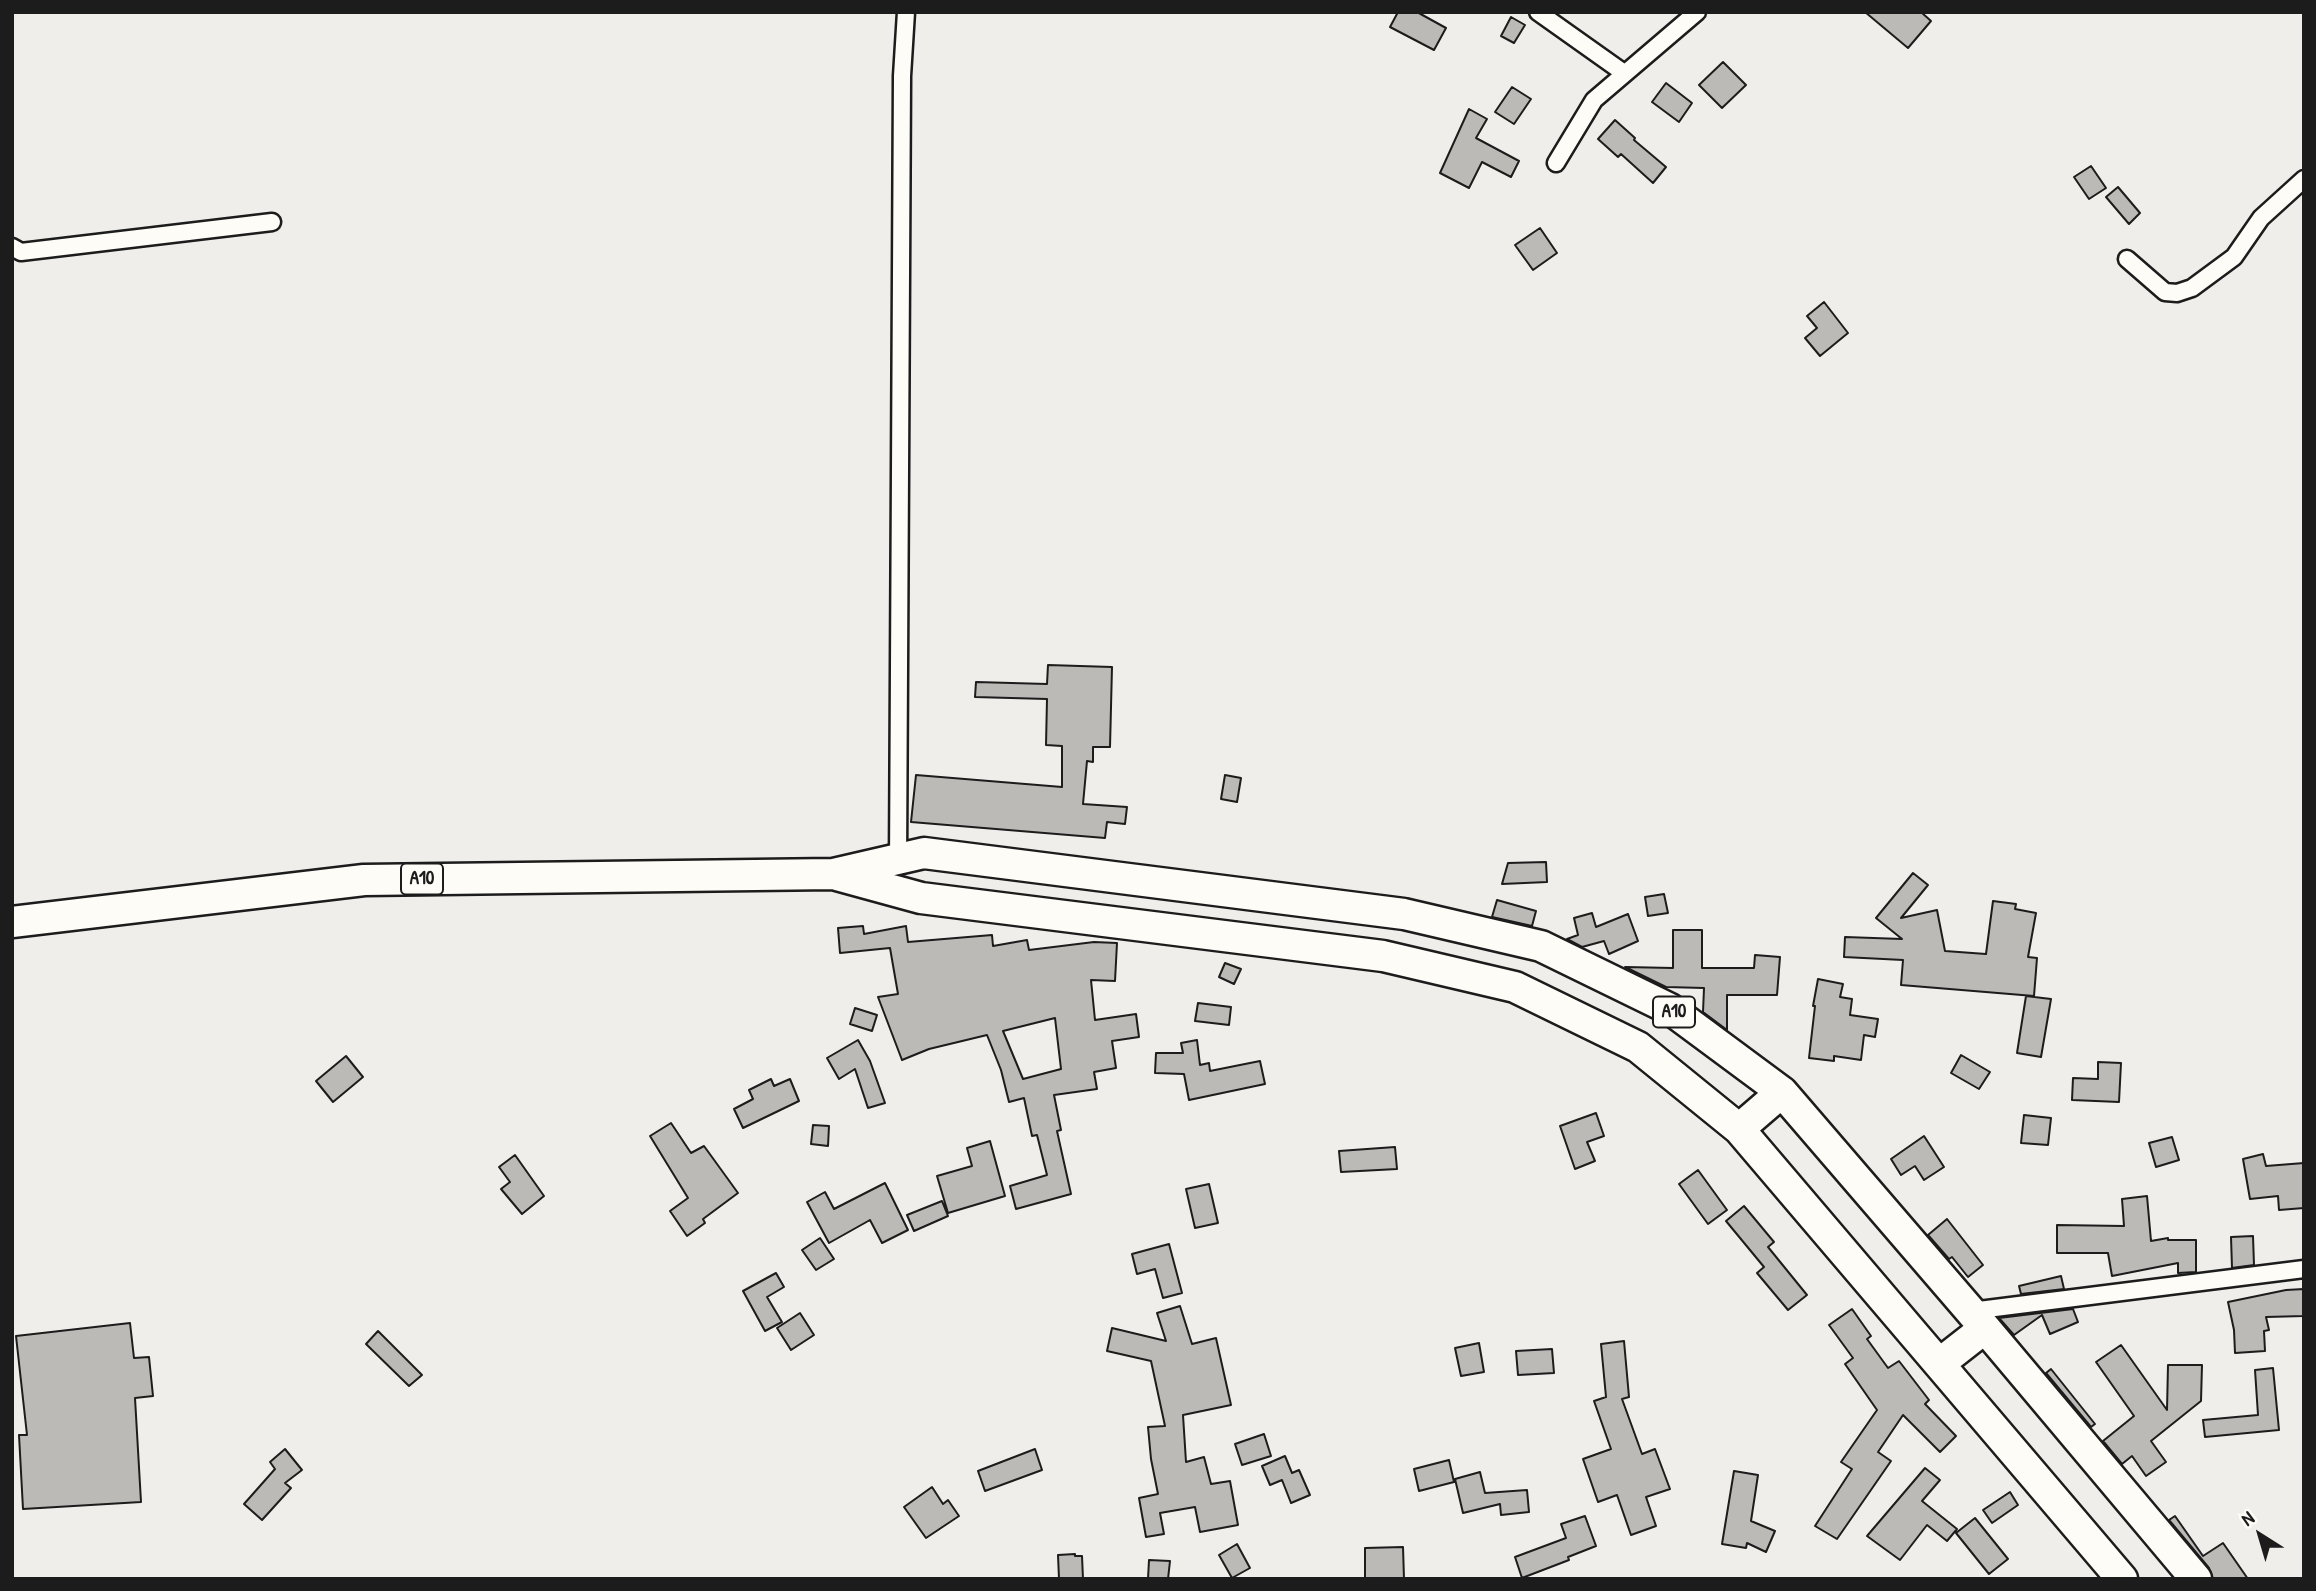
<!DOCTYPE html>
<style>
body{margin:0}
#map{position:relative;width:2316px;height:1591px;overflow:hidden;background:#f0eeea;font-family:"Patrick Hand",sans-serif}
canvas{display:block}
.frame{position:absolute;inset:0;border:14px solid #1c1c1c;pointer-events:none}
.north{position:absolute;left:2225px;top:1500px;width:70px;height:70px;-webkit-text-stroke:5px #fdfcf7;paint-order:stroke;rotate:323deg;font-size:19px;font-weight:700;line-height:28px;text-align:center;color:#1c1c1c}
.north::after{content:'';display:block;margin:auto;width:24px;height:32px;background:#1c1c1c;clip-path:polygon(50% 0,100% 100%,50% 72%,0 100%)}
</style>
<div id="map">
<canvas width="2316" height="1591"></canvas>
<div class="frame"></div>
<div class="north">N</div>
</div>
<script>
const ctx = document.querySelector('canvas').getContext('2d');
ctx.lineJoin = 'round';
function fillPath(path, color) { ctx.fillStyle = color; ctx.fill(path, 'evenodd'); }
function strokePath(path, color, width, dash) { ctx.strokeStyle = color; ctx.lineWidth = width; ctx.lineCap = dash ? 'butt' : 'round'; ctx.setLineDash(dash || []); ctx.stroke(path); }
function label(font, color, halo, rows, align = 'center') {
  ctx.font = font + ' "Patrick Hand",sans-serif'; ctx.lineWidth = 5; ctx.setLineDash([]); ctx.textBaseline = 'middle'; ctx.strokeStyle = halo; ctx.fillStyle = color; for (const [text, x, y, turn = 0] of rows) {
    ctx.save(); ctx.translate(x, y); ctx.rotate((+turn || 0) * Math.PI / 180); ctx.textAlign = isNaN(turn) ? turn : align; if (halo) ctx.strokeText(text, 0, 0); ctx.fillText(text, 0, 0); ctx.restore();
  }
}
const building = new Path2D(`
 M1398,12H1417L1446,28L1434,50L1390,27Z
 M1865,12H1921L1931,21L1908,48Z
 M1511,17L1525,25L1514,43L1501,36Z
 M1723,62L1746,85L1722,108L1699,85Z
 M1666,83L1692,103L1679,122L1652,102Z
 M1512,87L1531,99L1514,124L1495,112Z
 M1469,109L1487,119L1476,138L1519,161L1511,177L1482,162L1469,188L1440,173Z
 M1615,120L1635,138L1634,140L1666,167L1653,183L1621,154L1618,157L1598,139Z
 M2091,166L2106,188L2089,199L2074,177Z
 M2118,187L2140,213L2129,224L2106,197Z
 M1540,228L1557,253L1533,270L1515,245Z
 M1824,302L1848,333L1820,356L1805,338L1817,328L1807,316Z
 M1048,665L1112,667L1110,747H1093V762L1087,761L1083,804L1127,807L1125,824L1107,822L1105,838L911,822L916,775L1062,787V746L1046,745L1047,699L975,697L976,682L1047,684Z
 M1225,775L1241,778L1237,802L1221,799Z
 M1546,862L1547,882L1502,884L1508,863Z
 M1913,873L1928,885L1901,918L1937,910L1945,951L1986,954L1993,901L2016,904L2015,909L2036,913L2028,957L2037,958L2034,996L1901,985L1903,960L1844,957L1845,937L1902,939L1876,918Z
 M1664,894L1668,913L1648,916L1645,897Z
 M1497,900L1536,911L1532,926L1492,917Z
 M1592,913L1596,927L1628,914L1638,941L1609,954L1604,941L1582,947L1567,939L1578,935L1574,918Z
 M863,926L864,934L906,926L908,942L992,935L993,946L1027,940L1029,950L1094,942L1117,943L1115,981L1091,980L1095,1020L1136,1014L1139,1037L1112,1041L1116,1068L1094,1072L1097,1089L1054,1095L1061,1130L1057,1131L1071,1194L1016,1209L1010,1186L1047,1175L1037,1135L1032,1136L1024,1098L1009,1102L1001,1070L987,1035L929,1049L902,1060L878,997L898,994L890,948L840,953L838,928ZM1055,1018L1061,1069L1023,1079L1003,1031Z
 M1673,930H1702V968H1754L1755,955L1780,957L1777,995H1727V1030L1703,1012L1704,988L1666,987L1625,967L1673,968Z
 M1225,963L1241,969L1234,984L1219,977Z
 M1818,979L1843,984L1840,997L1852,999L1850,1015L1878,1019L1875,1037L1864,1035L1861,1060L1834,1056V1061L1809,1058L1815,1006H1813Z
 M2026,996L2051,999L2041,1057L2017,1053Z
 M1198,1003L1231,1007L1229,1025L1195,1021Z
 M855,1008L877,1015L872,1031L850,1024Z
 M858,1040L870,1061L885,1103L868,1108L855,1069L839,1079L827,1058Z
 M1197,1040L1200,1065L1209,1063L1210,1071L1260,1061L1265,1084L1189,1100L1184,1074L1155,1073L1156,1053H1183L1181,1043Z
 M1961,1055L1990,1072L1979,1089L1951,1073Z
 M346,1056L363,1077L333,1102L316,1081Z
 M2098,1062L2121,1063L2119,1102L2072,1100L2073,1078L2098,1079Z
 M771,1079L774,1086L790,1079L799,1101L743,1128L734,1109L753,1099L749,1090Z
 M1596,1113L1604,1136L1587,1142L1595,1161L1575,1169L1560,1126Z
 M2024,1115L2051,1118L2048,1145L2021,1143Z
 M671,1123L691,1153L704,1146L738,1193L703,1219L705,1223L687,1236L670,1211L688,1198L650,1136Z
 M813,1125L829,1126L828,1146L811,1144Z
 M1924,1136L1944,1167L1924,1180L1915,1166L1901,1175L1891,1159Z
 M2172,1137L2179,1160L2156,1167L2149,1143Z
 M990,1141L1005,1196L948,1213L937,1176L972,1166L967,1148Z
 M1395,1147L1397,1169L1341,1172L1339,1151Z
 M2263,1154L2266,1166L2304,1163V1208L2279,1210L2278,1196L2250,1199L2243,1159Z
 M515,1155L544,1196L522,1214L501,1189L510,1182L499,1167Z
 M1698,1170L1727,1210L1708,1224L1679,1184Z
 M885,1183L908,1230L882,1243L870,1220L829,1243L807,1202L825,1192L834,1209Z
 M1209,1184L1218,1223L1195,1228L1186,1189Z
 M2147,1196L2151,1241L2168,1238V1240H2196V1272L2178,1273V1263L2112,1276L2108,1253H2057V1225L2124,1226L2122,1199Z
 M942,1201L948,1216L914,1231L907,1215Z
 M1744,1206L1774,1242L1768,1247L1807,1295L1788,1310L1757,1273L1764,1267L1726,1221Z
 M1947,1219L1983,1265L1968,1277L1952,1257L1949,1259L1928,1235Z
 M2253,1236L2254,1265L2232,1268L2231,1237Z
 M820,1238L834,1259L816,1270L802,1250Z
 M1169,1244L1182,1293L1163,1298L1155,1269L1137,1274L1132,1254Z
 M776,1273L784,1287L767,1297L782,1322L765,1331L743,1291Z
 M2061,1276L2064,1289L2021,1294L2019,1286Z
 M2304,1289V1316L2266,1317L2269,1330L2264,1331L2265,1351L2235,1353L2234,1330L2228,1302L2286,1290Z
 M1180,1306L1192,1344L1216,1338L1231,1405L1183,1415L1186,1462L1204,1457L1211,1484L1230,1481L1238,1525L1200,1532L1195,1507L1160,1513L1164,1534L1146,1537L1139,1498L1158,1494L1151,1459L1148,1427L1165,1426L1151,1361L1107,1351L1112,1328L1166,1341L1157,1313Z
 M1852,1309L1871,1336L1867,1339L1888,1368L1899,1361L1929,1400L1925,1404L1956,1436L1940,1452L1903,1415L1878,1452L1891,1461L1837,1539L1815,1526L1852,1469L1841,1462L1877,1410L1845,1364L1853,1358L1829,1325Z
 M2073,1309L2078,1322L2050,1334L2042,1315L2014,1335L1999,1318Z
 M800,1313L814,1335L791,1350L777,1328Z
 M130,1323L134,1358L149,1357L153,1396L135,1398L141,1502L23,1509L19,1435H27L16,1336Z
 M378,1331L422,1375L409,1386L366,1344Z
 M1624,1341L1629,1397L1622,1399L1642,1454L1655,1449L1670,1489L1646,1497L1656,1526L1631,1535L1617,1495L1598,1502L1583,1459L1611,1449L1594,1401L1606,1397L1601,1344Z
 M1479,1343L1484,1372L1461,1376L1455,1348Z
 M2121,1345L2167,1410L2168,1365H2202L2201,1401L2151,1441L2166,1462L2146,1476L2132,1456L2122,1464L2103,1441L2134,1416L2096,1362Z
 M1552,1349L1554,1373L1518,1375L1516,1351Z
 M2273,1368L2279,1430L2205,1437L2203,1420L2258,1415L2255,1370Z
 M2051,1369L2095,1424L2091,1427L2046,1373Z
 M1264,1434L1271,1456L1242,1465L1235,1444Z
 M285,1449L302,1470L285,1483L291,1488L262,1520L244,1504L275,1469L270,1462Z
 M1035,1449L1042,1470L985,1491L978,1471Z
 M1285,1456L1292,1473L1299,1470L1310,1495L1291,1503L1282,1480L1270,1485L1262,1466Z
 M1449,1460L1454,1482L1419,1491L1414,1469Z
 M1925,1468L1940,1480L1922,1501L1957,1529L1947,1541L1927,1525L1900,1560L1867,1536Z
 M1734,1471L1758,1475L1751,1521L1775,1531L1766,1552L1747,1543L1746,1548L1722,1544Z
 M1480,1472L1485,1493L1527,1490L1529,1512L1501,1515L1500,1504L1463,1513L1455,1479Z
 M932,1487L943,1504L948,1500L959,1516L926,1538L904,1507Z
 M2010,1492L2018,1505L1992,1523L1983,1510Z
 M1585,1516L1596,1546L1568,1557L1569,1560L1522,1578L1515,1557L1566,1538L1561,1524Z
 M2175,1516L2203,1556L2223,1543L2248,1579H2213L2209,1568L2169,1520Z
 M1975,1518L2008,1559L1989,1574L1956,1533Z
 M1237,1544L1250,1568L1232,1578L1219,1555Z
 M1403,1547L1404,1579H1365V1548Z
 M1075,1554V1556H1082L1083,1579H1059L1058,1555Z
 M1149,1560L1170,1561L1168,1579H1148Z`);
fillPath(building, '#bbbab6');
strokePath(building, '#1c1c1c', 2);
const street = new Path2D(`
 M1538,12L1624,73
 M1556,163L1594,100L1697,12
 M12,247L21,252L272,222
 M2127,259L2165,292L2177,293L2192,288L2234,257L2261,218L2304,179
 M898,865L902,76L906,12
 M1971,1311L2304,1269`);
const highway = new Path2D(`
 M837,875L921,898L1383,956L1515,987L1638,1047L1739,1129L2122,1579
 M12,922L364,880L833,874L924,853L1404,914L1541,946L1670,1009L1782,1092L1985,1328L2196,1579
 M1739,1129L1782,1092
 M1939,1364L1985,1328`);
strokePath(street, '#1c1c1c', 21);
strokePath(highway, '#1c1c1c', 35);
strokePath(street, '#fdfcf7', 16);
strokePath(highway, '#fdfcf7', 30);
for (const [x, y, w] of [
 [422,879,42],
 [1674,1012,42]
]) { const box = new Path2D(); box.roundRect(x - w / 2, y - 15.5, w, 31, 5); ctx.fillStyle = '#fdfcf7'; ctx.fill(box); strokePath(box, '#1c1c1c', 2); }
label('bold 19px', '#1c1c1c', null, [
 ["A10",422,879],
 ["A10",1674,1012]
]);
</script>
